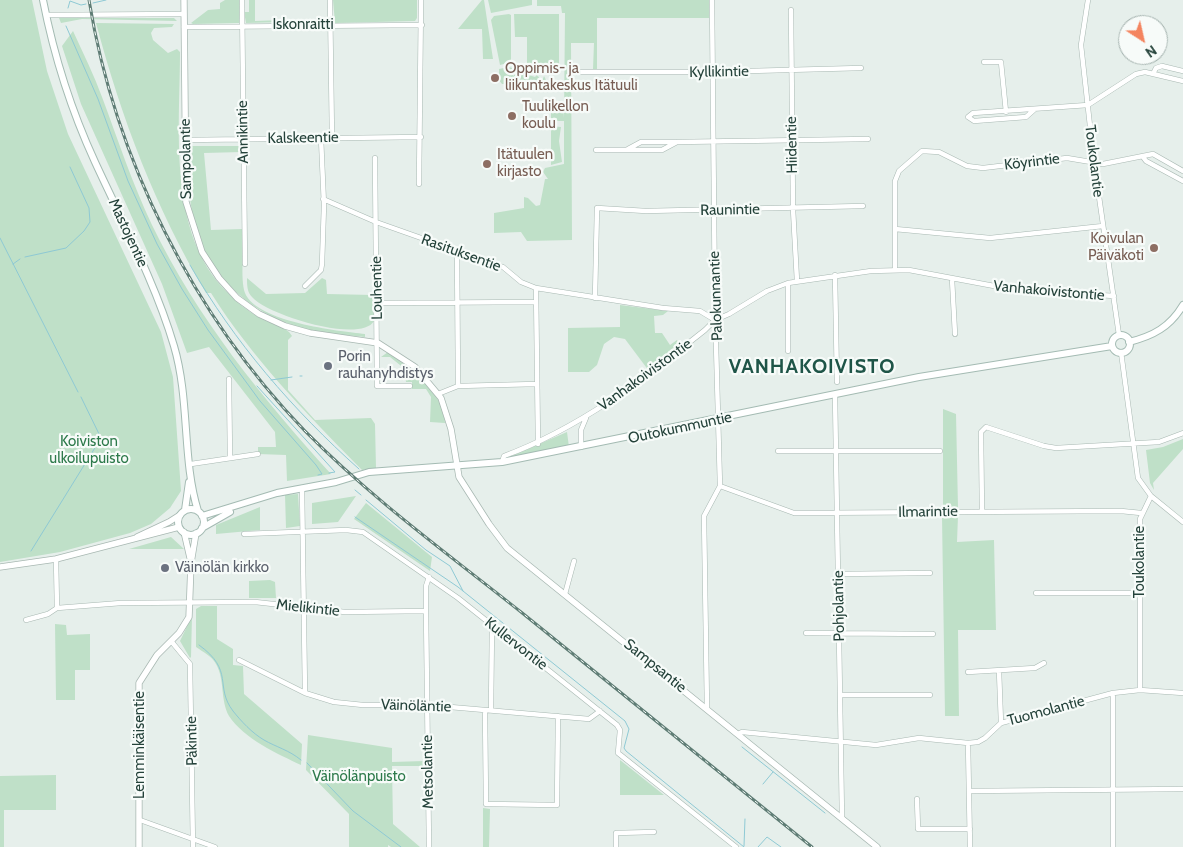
<!DOCTYPE html>
<meta charset="utf-8">
<style>
body{margin:0}
#map{position:relative;width:1183px;height:847px;overflow:hidden;background:#e6efeb;font-family:Cabin,sans-serif}
canvas{display:block}
.north{position:absolute;left:1118px;top:15px;width:50px;height:50px;box-sizing:border-box;background:#f7fbf9;border:1px solid #a3b1ad;border-radius:50%;rotate:145deg;font-size:14px;font-weight:700;line-height:20px;text-align:center;color:#24423a}
.north::after{content:'';display:block;margin:auto;width:18px;height:22px;background:#f4845f;clip-path:polygon(50% 0,100% 100%,50% 72%,0 100%)}
</style>
<div id="map">
<canvas width="1183" height="847"></canvas>
<div class="north">N</div>
</div>
<script>
const ctx = document.querySelector('canvas').getContext('2d');
ctx.lineJoin = 'round';
function fillPath(path, color) { ctx.fillStyle = color; ctx.fill(path, 'evenodd'); }
function strokePath(path, color, width, dash) { ctx.strokeStyle = color; ctx.lineWidth = width; ctx.lineCap = dash ? 'butt' : 'round'; ctx.setLineDash(dash || []); ctx.stroke(path); }
function label(font, color, halo, rows, align = 'center') {
  ctx.font = font + ' Cabin,sans-serif'; ctx.lineWidth = 4.5; ctx.setLineDash([]); ctx.textBaseline = 'middle'; ctx.strokeStyle = halo; ctx.fillStyle = color; for (const [text, x, y, turn = 0] of rows) {
    ctx.save(); ctx.translate(x, y); ctx.rotate((+turn || 0) * Math.PI / 180); ctx.textAlign = isNaN(turn) ? turn : align; if (halo) ctx.strokeText(text, 0, 0); ctx.fillText(text, 0, 0); ctx.restore();
  }
}
fillPath(new Path2D(`
 M0,0H32L47,71L68,134L161,332L173,377L181,491L170,508L151,524L130,533L60,552L0,562Z
 M225,0H240L239,23L193,24L191,23L208,10L220,9V3Z
 M249,0H255V21L283,20L284,22L246,23L244,12H249Z
 M333,0H417V18L415,21L335,23Z
 M482,0H484L493,59H483L482,29H458Z
 M488,0H532V5L491,13Z
 M537,0H709V18H597V69H593L594,43H571L572,240L527,241L521,232L494,233V213L524,208V197L528,198L536,206L540,205L545,179H548L543,172L545,168L564,164V121H551V104H563L564,118L565,13H562L561,6H537Z
 M509,14L511,15V62L500,65L491,20L494,16Z
 M514,14H559V65H527V37H515Z
 M59,18H174L177,21L82,19L61,23Z
 M96,23L174,24L172,27L154,28L151,33L153,40L168,53L177,49L180,52C180,129 167,233 227,292C236,302 248,311 260,318C270,324 287,326 292,336L288,340V390L315,420L371,418L375,424L376,468L362,470L358,466C305,412 252,358 211,293H206C155,207 122,120 96,23Z
 M73,31C83,53 94,75 102,97C118,140 132,183 152,225C197,318 262,398 331,474L287,481L286,455L258,454V447H276L275,432L209,347L187,353L162,284L81,104L62,46Z
 M509,67L512,68L513,76L521,69L525,74L535,77L537,75L542,81L544,76L546,80L532,84H502L499,80V69Z
 M551,126L561,127L559,141L562,162L551,165Z
 M192,146H241L242,152L204,153L211,230L242,229L244,232C244,248 240,279 245,293C257,322 338,331 365,334V337C345,335 324,334 305,329C247,314 202,270 192,211C188,191 189,170 189,149Z
 M247,278L266,294L305,293L322,278L326,280L327,294L373,295L374,321C361,344 267,315 252,297C247,292 247,285 247,278Z
 M620,305L668,311L663,315L654,316L655,333H662L670,345L677,340L679,347L649,371L625,339L614,337L604,344L597,365L589,372H568V328L620,327Z
 M388,352C410,366 445,394 445,423L430,422L431,397L426,389H412V382H406L405,369L390,357H381Z
 M943,409L956,414L958,508H943Z
 M567,432L569,447L509,457Z
 M1183,439V449L1153,483L1154,490L1150,483L1146,450L1163,447Z
 M298,494L300,526L286,528L285,495Z
 M356,496L338,522L312,524V503Z
 M366,503L432,557L430,571L354,519Z
 M260,507V530L216,534V525Z
 M942,516H958L957,542L994,540L996,630H958L959,716H945Z
 M171,537L184,549H129Z
 M270,580L275,582L276,598H249V581Z
 M201,606H217V639L233,649V665L243,666L244,694L302,744L301,765C278,754 244,739 229,716C220,700 225,679 216,664C212,656 203,652 196,647V609Z
 M192,616L191,657L190,658L180,641Z
 M55,624L66,625L67,635L90,634V670H75V700H56Z
 M308,735L392,748V762L424,761V766H392L393,824L420,847H391L388,845V847H349V814L306,770Z
 M620,759V760L664,795H620Z
 M56,775V810H4V847H0V776Z
 M483,808L490,809L489,847H483Z`), '#bfe0c8');
strokePath(new Path2D(`
 M93,3L106,0
 M68,8L70,1L81,5L86,4
 M66,26L98,99L128,181L157,244L182,289L208,330L260,401L316,465L322,474L318,475
 M0,238L78,392
 M25,257L66,248L84,231L90,222L89,208L70,167
 M13,264L20,259
 M190,265C234,342 293,410 359,469
 M300,376H302
 M271,380L292,377
 M257,386L335,472L329,473
 M355,490L361,495
 M366,500L426,550L450,566L463,591
 M355,517L458,587L625,721L629,729L624,748L626,751L744,847
 M31,551L101,438L81,397
 M199,645C235,671 214,686 233,711C241,721 252,733 264,740C276,747 289,750 301,760
 M742,747L825,813
 M307,763L353,811L401,847
 M763,784L773,772
 M744,846L745,819
 M758,847L767,837L781,847`), '#8ec9d4', 1);
const minor = new Path2D(`
 M242,0L245,264
 M330,0L332,137
 M1088,0L1081,45L1094,162L1119,335
 M791,10L793,209L797,281
 M46,15L184,14
 M184,27L422,25
 M984,62H1001L1006,112
 M576,72H712L861,68
 M1153,74L1156,68L1162,66L1183,71
 M1035,109L1026,117L974,121L968,117L973,113L1088,105L1136,74L1145,72L1183,81
 M186,140L421,137
 M628,149L641,142H676
 M596,150H662L677,142L868,139
 M1143,157L1146,161L1183,181
 M375,158L377,386H410
 M419,184L421,0
 M323,199L376,222L503,267L521,282L536,288L663,308L700,311L715,320
 M895,229L990,238L1103,226
 M457,250L458,386
 M895,270V181L899,171L922,151L939,152L967,166L983,168L1067,158L1103,164L1153,154L1183,171
 M835,275L837,382
 M952,279L955,334
 M788,283V351
 M305,286L321,270L322,264L324,205L321,138
 M536,288L538,444
 M595,298L597,208L646,211L863,206
 M378,303L536,302
 M1121,352L1138,478L1151,496L1140,519V690
 M229,379L230,458
 M438,394L458,386L536,384
 M835,395L842,818
 M581,447V430L586,418
 M778,451H940
 M502,462L504,456C580,428 642,380 705,330L715,320L729,314L767,291L788,283L871,271L909,270L1010,289L1114,296
 M191,464L258,454
 M720,486L794,513L1121,511L1141,513
 M302,488L305,693
 M1151,496L1183,522
 M982,511L981,432L986,427L1044,446L1056,448L1159,442L1183,433
 M244,534L346,530L363,532L458,598L617,725L620,730L618,753L736,847
 M838,574L930,573
 M1036,593H1141
 M565,594L574,561
 M57,608L121,603L255,602L345,612L426,611
 M26,620L48,614L57,608L56,559
 M806,633L933,634
 M171,641L190,664L193,847
 M239,660L305,693L334,702L363,705H427L589,719L600,711
 M999,671L1001,723
 M968,672L1035,668L1044,663
 M1113,693V847
 M840,695H930
 M707,708L704,516L720,486L715,309L712,0
 M485,710L486,804L557,805L558,716
 M491,710L492,626
 M738,734L742,732L876,745L919,738L968,743L978,742L985,738L1001,723L1113,693L1140,690L1183,693
 M968,743L970,847
 M969,791L1183,789
 M917,799L918,829H970
 M140,820L215,847
 M429,847L426,611V586L429,577
 M616,847V833L654,832`);
const tertiary = new Path2D(`
 M184,0L186,202L202,252L219,278L237,298L259,314L285,326L310,333L378,343L415,367L441,398L451,429L459,477L489,524L507,548L877,847
 M184,532L190,558
 M137,537L169,522L180,515
 M0,567L56,559L179,527
 M139,847V683L157,655L179,633L189,617L191,563L196,533`);
const secondary = new Path2D(`
 M43,0C54,56 71,110 95,162C123,223 155,282 174,346C190,400 182,460 198,511
 M1112 344a9 9 0 1 1 18 0a9 9 0 1 1-18 0Z
 M1129,342C1153,336 1170,327 1183,305
 M178 522a13 13 0 1 1 26 0a13 13 0 1 1-26 0Z
 M185,510L189,482
 M202,516L277,493L336,482L369,472L502,462L919,377L1112,346
 M202,528L230,512`);
strokePath(minor, '#a8b8b2', 5.5);
strokePath(tertiary, '#a8b8b2', 7);
strokePath(secondary, '#a4bbb3', 8);
strokePath(minor, '#fff', 4.5);
strokePath(tertiary, '#fff', 5.5);
strokePath(secondary, '#fff', 6);
const rail = new Path2D(`
 M89,0C115,159 193,315 305,431C371,498 448,554 521,612C618,690 715,769 812,847`);
strokePath(rail, '#5f7d75', 3);
strokePath(rail, '#f7fbf9', 1, [4]);
for (const [x, y, r, color] of [
 [495,78,5,"#8d6e63"],
 [512,116,5,"#8d6e63"],
 [487,164,5,"#8d6e63"],
 [1154,248,5,"#8d6e63"],
 [328,366,5,"#6b7280"],
 [165,568,5,"#6b7280"]
]) { const dot = new Path2D(); dot.arc(x, y, r, 0, 2 * Math.PI); ctx.fillStyle = color; ctx.fill(dot); strokePath(dot, '#f7fbf9', 2); }
label('15px', '#24423a', '#f7fbf9', [
 ["Iskonraitti",303,25],
 ["Kyllikintie",719,72,-1],
 ["Annikintie",243,132,-91],
 ["Kalskeentie",303,138,-1],
 ["Hiidentie",792,145,-91],
 ["Sampolantie",186,159,-91],
 ["Toukolantie",1094,161,83],
 ["Köyrintie",1032,162,-7],
 ["Raunintie",730,210,-1],
 ["Mastojentie",128,233,65],
 ["Rasituksentie",461,253,20],
 ["Louhentie",377,288,-91],
 ["Vanhakoivistontie",1049,291,5],
 ["Palokunnantie",716,296,-92],
 ["Vanhakoivistontie",645,375,-36],
 ["Outokummuntie",680,428,-12],
 ["Ilmarintie",928,512,-1],
 ["Toukolantie",1140,562,-90],
 ["Pohjolantie",839,606,-91],
 ["Mielikintie",308,608,6],
 ["Kullervontie",516,644,38],
 ["Sampsantie",655,666,39],
 ["Väinöläntie",416,706,2],
 ["Tuomolantie",1046,711,-15],
 ["Päkintie",192,741,-91],
 ["Lemminkäisentie",140,745,-90],
 ["Metsolantie",428,772,-91]
]);
label('15px', '#785e54', '#f7fbf9', [
 ["Oppimis- ja",505,69],
 ["liikuntakeskus Itätuuli",505,86],
 ["Tuulikellon",522,107],
 ["koulu",522,124],
 ["Itätuulen",497,155],
 ["kirjasto",497,172],
 ["Koivulan",1144,239,"right"],
 ["Päiväkoti",1144,256,"right"]
], 'left');
label('15px', '#5b616d', '#f7fbf9', [
 ["Porin",338,357],
 ["rauhanyhdistys",338,374],
 ["Väinölän kirkko",175,568]
], 'left');
label('15px', '#2d7a4b', '#f7fbf9', [
 ["Koiviston",89,442],
 ["ulkoilupuisto",89,459],
 ["Väinölänpuisto",359,777]
]);
ctx.letterSpacing = '1px';
label('bold 20px', '#1f5548', '#f7fbf9', [
 ["VANHAKOIVISTO",812,367]
]);
ctx.letterSpacing = '0px';
</script>
